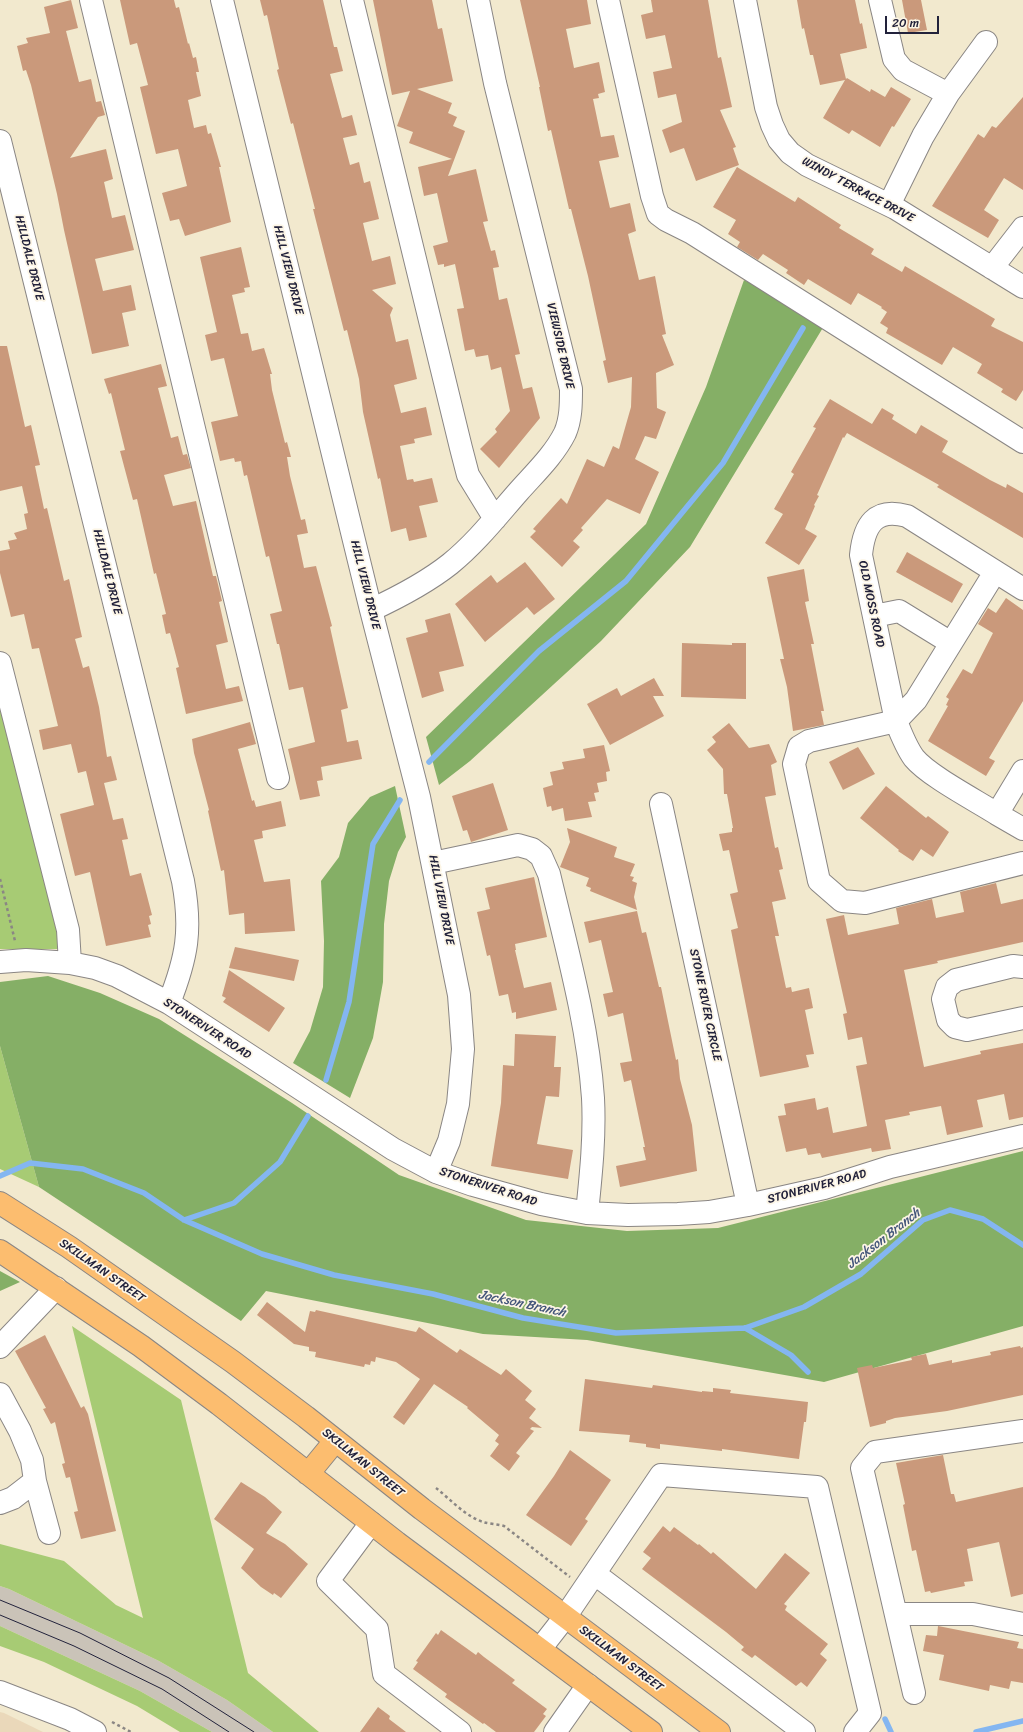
<!DOCTYPE html>
<style>
body{margin:0}
#map{position:relative;width:1023px;height:1732px;overflow:hidden;background:#f2e9ce;font-family:Sriracha,sans-serif}
canvas{display:block}
.scale{position:absolute;left:885px;top:16px;width:54px;height:18px;box-sizing:border-box;border:2px solid #22223b;border-top:0;padding-left:5px;font-size:12px;line-height:14px;white-space:nowrap;color:#22223b;-webkit-text-stroke:3px #fcf5e5;paint-order:stroke}
</style>
<div id="map">
<canvas width="1023" height="1732"></canvas>
<div class="scale">20 m</div>
</div>
<script>
const ctx = document.querySelector('canvas').getContext('2d');
ctx.lineJoin = 'round';
function fillPath(path, color) { ctx.fillStyle = color; ctx.fill(path, 'evenodd'); }
function strokePath(path, color, width, dash) { ctx.strokeStyle = color; ctx.lineWidth = width; ctx.lineCap = dash ? 'butt' : 'round'; ctx.setLineDash(dash || []); ctx.stroke(path); }
function label(font, color, halo, rows, align = 'center') {
  ctx.font = font + ' Sriracha,sans-serif'; ctx.lineWidth = 3.5; ctx.setLineDash([]); ctx.textBaseline = 'middle'; ctx.strokeStyle = halo; ctx.fillStyle = color; for (const [text, x, y, turn = 0] of rows) {
    ctx.save(); ctx.translate(x, y); ctx.rotate((+turn || 0) * Math.PI / 180); ctx.textAlign = isNaN(turn) ? turn : align; if (halo) ctx.strokeText(text, 0, 0); ctx.fillText(text, 0, 0); ctx.restore();
  }
}
fillPath(new Path2D(`
 M0,1712L4,1713L43,1732H0Z`), '#ead8ba');
fillPath(new Path2D(`
 M0,1586L9,1589L159,1661L227,1700L273,1732H212L140,1691L0,1626Z`), '#cac3b8');
fillPath(new Path2D(`
 M0,683L66,949H0Z
 M0,1046L39,1187L0,1169Z
 M72,1326L181,1400L248,1673L319,1732H273L227,1700L159,1661L9,1589L0,1586V1544L64,1561L116,1605L143,1618Z
 M0,1626L140,1691L212,1732H180L137,1706L44,1662L0,1646Z`), '#a7cb74');
fillPath(new Path2D(`
 M744,280L827,321L690,547L601,641L470,761L439,785L426,737L646,524L706,387Z
 M395,786L406,837L398,852L389,881L384,924L383,982L373,1038L350,1098L293,1063L310,1031L323,987L324,941L321,881L339,857L348,823L370,797Z
 M48,976L100,993L159,1019L292,1103L399,1175L526,1220L627,1231L718,1228L1023,1151V1326L824,1382L587,1340L483,1334L266,1291L241,1321L39,1187L0,1046V982Z
 M0,1271L20,1282L0,1291Z`), '#85af66');
strokePath(new Path2D(`
 M429,762L539,651L626,581L723,463L803,328
 M326,1080L349,1002L373,844L400,800
 M0,1176L30,1163L83,1169L144,1193L184,1220L262,1254L334,1275L433,1294L523,1318L616,1333L745,1328L804,1307L861,1274L923,1220L950,1210L983,1219L1023,1245
 M184,1220L234,1203L280,1162L308,1116
 M745,1328L791,1355L808,1372
 M885,1719L891,1732
 M976,1732L1023,1721`), '#84b6f1', 5.5);
fillPath(new Path2D(`
 M71,0L78,28L66,31L79,82L91,79L96,102L101,101L105,115L98,117L70,158L106,149L113,179L104,182L112,218L125,215L134,250L95,259L103,291L131,285L136,310L122,313L129,346L92,354L64,230L57,194L31,85L26,70L23,71L17,46L28,43L26,38L50,33L44,7Z
 M120,0H174L176,8L179,7L188,44L189,43L193,58L196,57L199,72H196L201,96L188,100L194,128L206,125L208,134L211,133L221,167H219L231,222L185,236L179,219L170,221L162,193L187,186L178,149L156,154L140,87L148,85L137,43L130,45Z
 M260,0H323L334,47H337L343,71L330,74L342,118L352,115L357,135L343,138L350,165L359,162L364,183L370,181L379,219L363,223L372,261L390,256L396,284L372,290L393,308L390,315L396,342L408,339L417,379L394,385L401,413L426,407L432,435L414,439L415,443L400,446L407,480L413,479L414,482L432,478L438,502L419,506L427,537L409,541L406,528L391,532L380,478L378,479L363,412L359,379L347,330L344,331L313,209H315L293,123L291,124L277,70L279,69L267,15L264,16Z
 M373,0H432L438,29L442,28L453,81L417,89L452,103L448,113L457,117L453,126L465,131L448,176L476,169L488,221L483,222L491,251L495,250L499,267L493,268L499,300L507,298L520,354L515,355L523,389L532,387L540,418L499,468L480,449L497,432L495,429L510,411L501,367L491,370L488,355L476,357L474,349L465,351L457,309L464,308L455,264L444,267V264L438,265L433,246L448,242L437,193L424,196L418,167L452,159L409,143L413,132L397,126L410,91L392,95Z
 M520,0H587L591,24L566,29L574,68L599,62L605,92L598,94L599,98L593,99L601,137L614,135L619,157L599,161L610,208L630,203L636,231L628,234L639,280L655,276L666,334L662,335L674,365L656,373L657,408L666,412L656,439L645,436L635,459L659,472L640,514L607,499L581,528L583,530L573,541L580,547L562,567L530,537L536,531L533,529L561,498L567,504L587,459L604,467L613,446L619,449L631,407L632,377L608,383L603,361L606,360L588,276L571,209H569L551,130L548,131L539,87H540Z
 M651,0H708L718,58L721,57L732,107L720,110L736,147L733,148L739,165L696,181L684,148L670,153L662,130L682,122L676,94L658,98L653,72L672,68L665,35L646,39L641,15L653,12Z
 M797,0H855L860,24L862,23L867,48L840,54L846,79L847,78L870,92L871,89L885,97L891,87L911,99L894,127L892,126L880,147L852,130L849,134L823,118L845,80L820,85L813,55H810L804,28L802,29Z
 M902,0H921L927,30L908,33Z
 M1023,97V190L1004,178L984,210L999,220L988,238L932,206L978,134L984,138L992,126L996,128Z
 M737,167L795,202L798,197L841,225L839,228L874,249L871,254L902,272L905,266L995,319L991,326L1023,342V390L1016,401L1001,392L1003,389L977,373L982,364L953,347L942,365L886,333L888,328L880,323L887,312L881,308L882,307L858,293L851,305L808,279L804,285L786,273L788,270L763,254L758,260L737,247L740,242L728,234L736,220L713,207Z
 M241,247L250,287L244,288L245,292L232,295L241,334L248,333L252,351L264,348L272,374H270L272,390L285,443L287,442L291,457H287L290,476L301,520L305,519L308,533L297,535L304,568L316,566L332,626L330,627L348,708L341,710L347,742L358,740L362,759L321,767L323,780L317,781L320,796L300,800L288,749L315,742L303,687L289,690L279,644H277L270,614L282,611L269,556L266,557L247,475L244,476L241,461L235,462L234,458L220,461L211,422L238,416L224,358L211,361L205,335L217,332L200,257Z
 M0,346H7L25,427L31,425L40,465L35,466L44,509L47,508L64,581L69,579L82,637L75,639L83,668L89,666L99,707L107,757L111,756L117,780L104,783L113,820L123,818L128,839L122,840L130,876L141,873L152,915L149,916L151,924L148,925L151,937L106,946L90,872L75,876L60,814L94,805L86,771L78,773L71,744L43,750L39,730L58,726L39,648L32,649L24,614L11,617L0,573V551L10,549L8,541L17,539L14,533L27,529L24,514L28,513L22,486L0,491Z
 M161,364L167,386L158,388L171,438L178,436L183,455L187,454L191,468L164,475L173,506L196,501L213,576H216L222,601L219,602L228,642L216,645L226,689L239,686L243,701L186,714L176,668L179,667L170,633L166,634L162,615L166,614L156,573L154,574L137,499L133,500L120,451L125,450L111,393L109,394L104,379Z
 M830,399L872,424L882,408L894,415L892,419L916,434L921,425L948,441L942,452L990,480L1006,488L1007,484L1023,493V538L937,487L939,485L847,433L844,438L843,437L817,495L819,496L814,505L815,506L805,529L817,536L799,565L765,543L783,514L774,509L794,474L791,472L816,428L813,427L816,422Z
 M907,552L963,584L952,603L896,572Z
 M525,562L555,599L534,615L527,607L485,642L455,604L491,575L497,583Z
 M804,569L809,601L805,602L814,644H811L824,711H821L824,725L793,731L787,687L780,659H784L767,577Z
 M1006,598L1023,610V701L989,758L995,761L986,776L928,741L948,706L946,705L949,699L946,697L963,669L972,674L993,633L978,624L988,608L996,613Z
 M450,613L464,666L439,672L444,691L422,698L406,638L428,632L425,620Z
 M682,643L732,645V643H746V699L681,697Z
 M654,678L664,696H653L664,716L610,745L587,704L617,688L621,696Z
 M250,722L256,744L238,749L252,801L254,800L256,807L281,801L286,826L262,831L263,838L254,840L264,882L290,879L295,931L245,934L244,913L229,915L224,870L221,871L208,811L209,810L194,753L192,739Z
 M729,723L749,748L769,744L777,762L771,765L776,795L765,797L775,848L778,847L783,869L779,870L786,899L772,902L779,936H775L786,988L791,987L792,992L809,988L813,1008L805,1010L814,1054L806,1055L809,1067L760,1077L731,930L738,928L730,894L738,892L729,850L723,851L719,834L732,832V828H733L727,794H724L723,769L707,750L716,742L712,737Z
 M604,745L610,771L606,772L607,781L597,783L599,792L594,793L596,801L588,802L592,817L565,821L563,808L552,811L551,806L547,807L543,788L553,785L550,772L564,769L562,762L585,758L583,749Z
 M858,747L875,774L843,790L829,762Z
 M493,783L508,830L471,842L467,830L463,831L452,796Z
 M886,786L926,818L928,816L949,832L933,857L921,849L913,861L898,851L899,850L860,818Z
 M567,828L617,847L614,857L635,864L630,876L634,877L632,881L637,883L634,897L637,910L590,891L591,888L586,886L589,878L560,867L570,842Z
 M534,877L547,937L515,944L516,950H515L524,988L551,982L557,1010L516,1019V1012L512,1013L508,994L499,996L490,955L487,956L477,912L490,909L485,888Z
 M996,883L1001,904L1023,899V942L937,961L938,963L904,970L924,1067L981,1054L980,1051L1023,1043V1117L1009,1120L1004,1094L977,1100L983,1127L947,1135L941,1106L909,1112L910,1115L885,1120L891,1149L872,1152L871,1148L822,1158L820,1153L808,1155L806,1148L786,1152L778,1116L786,1115L784,1104L815,1098L817,1110L828,1107L833,1133L867,1126L856,1066L867,1064L862,1037L848,1040L843,1014L847,1013L826,919L844,915L848,935L899,924L896,908L932,899L936,918L964,912L960,892Z
 M637,911L642,933L646,932L659,987H661L676,1060L678,1059L680,1079L692,1125L697,1171L620,1187L616,1166L646,1160L643,1147H645L631,1080L624,1082L620,1063L632,1061L623,1013L608,1017L603,994L613,992L601,940L589,943L584,922Z
 M235,947L299,960L294,981L229,968Z
 M229,970L285,1008L269,1032L223,1002L226,998L222,996Z
 M515,1034L556,1036L554,1067H561L559,1097L546,1096L537,1144L573,1150L568,1179L491,1166L501,1103L503,1065L514,1066Z
 M267,1302L305,1332L310,1311L315,1312L316,1310L416,1332L419,1327L457,1353L460,1349L501,1375L506,1369L532,1391L525,1400L536,1409L529,1418L542,1428L532,1427L530,1429L534,1431L516,1453L520,1456L509,1471L490,1456L499,1444L495,1441L499,1435L467,1408L468,1407L434,1384L404,1425L393,1417L420,1379L396,1362L376,1357L375,1362L371,1361L370,1365L365,1364L364,1367L315,1357L316,1352L309,1351V1347L294,1344L257,1315Z
 M45,1335L81,1408L84,1406L88,1414L116,1531L81,1539L74,1512L78,1511L70,1477L66,1478L62,1464L65,1463L55,1422L51,1424L43,1409L46,1408L15,1351Z
 M1020,1346L1021,1348L1023,1347V1395L947,1411L895,1418L886,1421V1423L870,1427L857,1368L872,1365L873,1368L912,1360L911,1357L926,1354L929,1365L952,1360V1363L991,1355L990,1352Z
 M585,1379L652,1388L653,1385L702,1392V1391L713,1392V1388L731,1390L730,1393L808,1402L806,1422H804L799,1459L722,1449V1451L660,1444V1449L646,1447V1444L629,1442L630,1435L579,1431Z
 M570,1450L611,1480L585,1519L588,1521L571,1546L526,1515L554,1476Z
 M943,1455L951,1494H954L956,1502L1023,1487V1594L1011,1597L999,1542L967,1549L973,1581L964,1582L965,1586L931,1593L930,1591L925,1592L916,1550L912,1551L903,1505L905,1504L896,1463Z
 M241,1482L265,1497L282,1512L266,1533L285,1544L308,1564L281,1598L274,1593L273,1595L261,1587L241,1568L254,1549L214,1519Z
 M663,1526L670,1532L674,1527L698,1545L699,1544L711,1554L713,1552L756,1589L785,1553L810,1573L784,1604L787,1606L785,1610L828,1644L820,1654L827,1660L807,1687L801,1682L796,1686L755,1655L752,1658L741,1650L744,1647L726,1632L642,1569L651,1558L643,1552Z
 M938,1626L1019,1642L1017,1648L1023,1649V1683L1011,1681L1009,1689L990,1685L989,1691L939,1680L944,1655L923,1651L926,1635L937,1636Z
 M441,1630L476,1655L478,1652L484,1657L515,1680L512,1683L547,1709L543,1714L546,1716L534,1732H496L484,1723L483,1724L445,1697L447,1694L413,1669L418,1662L416,1661L436,1633L438,1635Z
 M378,1707L390,1716L389,1719L406,1732H360Z`), '#ca997b');
const minor = new Path2D(`
 M91,0L278,778
 M222,0L371,610L419,797L459,995L463,1049L458,1104L449,1141L436,1172
 M352,0L461,448L468,475L495,519
 M608,0L652,196L658,214L666,220L692,233L1023,442
 M745,0L766,107L772,125L779,140L790,153L807,165L895,208L1023,287
 M880,0L894,59L903,70L948,94
 M0,141L183,881C192,930 187,957 169,1003
 M889,205L923,136L948,94L986,42
 M992,268L1023,228
 M995,572L916,700L896,721L809,741L799,747L794,764L819,881L842,901L865,903L1023,863
 M1023,589L907,516C875,507 864,525 861,555L896,721C901,734 906,747 914,758C929,776 975,800 997,814L1023,771
 M371,610C399,597 426,583 450,564C476,543 497,516 519,491C535,473 554,455 565,433C571,419 571,404 571,389L495,83L478,0
 M874,616L899,611L951,643
 M0,663L68,930L70,963
 M661,804L748,1205
 M997,814L1023,829
 M433,863L518,845L532,849L541,856L549,874C566,946 588,1024 593,1098C595,1136 591,1174 587,1213
 M0,962L26,960L70,963L95,968L117,976L169,1003L393,1149L436,1172L473,1185L541,1204L587,1213L628,1215L678,1214L709,1212L748,1205L824,1188L890,1167L1023,1136
 M1023,967L1013,966L956,980L947,987L943,999L948,1020L955,1027L967,1030L1023,1018
 M0,1347L56,1288
 M0,1394L20,1431L32,1460L35,1481L13,1498L0,1503
 M35,1481L49,1533
 M371,1523L328,1581L377,1629L384,1674L460,1732
 M595,1574L804,1732
 M896,1614H973L1023,1624
 M540,1649L565,1617L661,1475L817,1487L870,1713L855,1732
 M0,1692L70,1719L95,1732
 M914,1693L862,1468L875,1452L1023,1431
 M555,1732L588,1685`);
const major = new Path2D(`
 M0,1203L69,1247L233,1362L306,1417L422,1509L719,1732
 M0,1251L141,1346L219,1404L397,1543L651,1732
 M308,1474L335,1441`);
strokePath(minor, '#8a8684', 24);
strokePath(major, '#8a8684', 24);
strokePath(new Path2D(`
 M0,879L15,941
 M436,1488C450,1499 465,1516 483,1522C489,1524 497,1524 504,1526L570,1577
 M112,1722L131,1732`), '#8a8684', 2.5, [3, 3]);
strokePath(minor, '#fff', 22);
strokePath(major, '#fcbd6f', 22);
strokePath(new Path2D(`
 M0,1600L80,1633L169,1678L254,1732
 M0,1615L74,1646L162,1689L229,1732`), '#22223b', 1);
label('12px', '#22223b', '#fcf5e5', [
 ["WINDY TERRACE DRIVE",858,190,28],
 ["HILLDALE DRIVE",29,258,76],
 ["HILL VIEW DRIVE",288,270,76],
 ["VIEWSIDE DRIVE",560,346,77],
 ["HILLDALE DRIVE",107,572,76],
 ["HILL VIEW DRIVE",365,585,76],
 ["OLD MOSS ROAD",871,604,78],
 ["HILL VIEW DRIVE",441,900,79],
 ["STONE RIVER CIRCLE",705,1005,78],
 ["STONERIVER ROAD",207,1029,33],
 ["STONERIVER ROAD",488,1187,18],
 ["STONERIVER ROAD",817,1187,-15],
 ["SKILLMAN STREET",102,1271,35],
 ["SKILLMAN STREET",363,1463,39],
 ["SKILLMAN STREET",621,1659,37]
]);
label('italic 13px', '#44567b', '#fcf5e5', [
 ["Jackson Branch",884,1239,-38],
 ["Jackson Branch",522,1304,12]
]);
</script>
